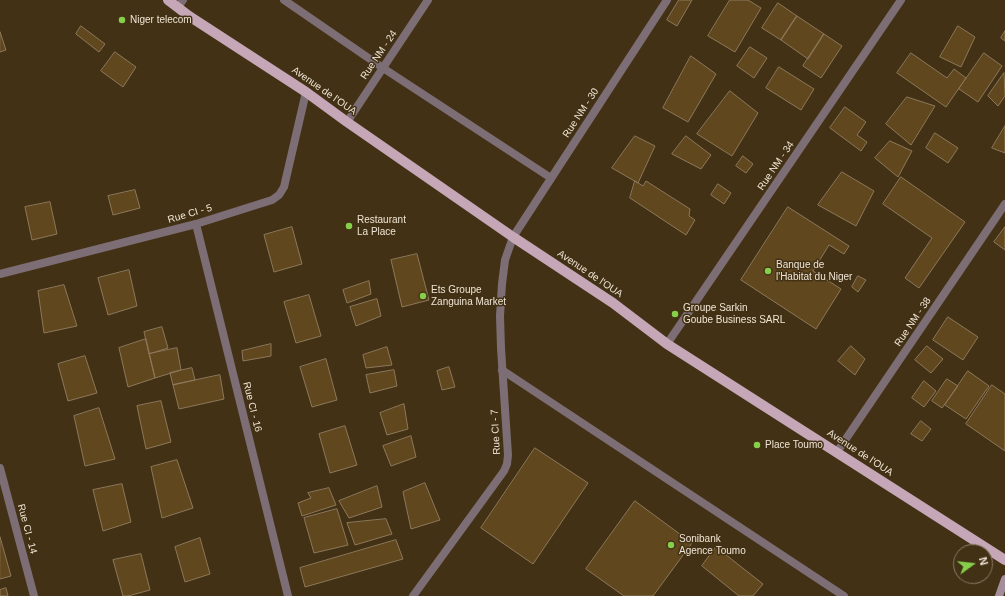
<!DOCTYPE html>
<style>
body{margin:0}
#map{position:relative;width:1005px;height:596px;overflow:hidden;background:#423115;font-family:Arial,sans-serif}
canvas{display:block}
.north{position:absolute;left:953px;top:544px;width:40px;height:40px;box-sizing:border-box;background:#423115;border:1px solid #877961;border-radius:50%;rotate:75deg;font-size:11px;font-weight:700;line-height:16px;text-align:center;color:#efe4d4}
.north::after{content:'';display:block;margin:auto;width:14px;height:18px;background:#86cf4b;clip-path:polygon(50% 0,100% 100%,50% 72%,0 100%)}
</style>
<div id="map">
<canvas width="1005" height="596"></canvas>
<div class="north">N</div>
</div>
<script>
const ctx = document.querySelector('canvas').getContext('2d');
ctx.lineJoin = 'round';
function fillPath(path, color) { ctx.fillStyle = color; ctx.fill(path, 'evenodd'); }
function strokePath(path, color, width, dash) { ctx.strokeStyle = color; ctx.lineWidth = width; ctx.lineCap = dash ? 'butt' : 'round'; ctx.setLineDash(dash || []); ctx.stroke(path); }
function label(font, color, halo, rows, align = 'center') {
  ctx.font = font + ' Arial,sans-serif'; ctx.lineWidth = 3; ctx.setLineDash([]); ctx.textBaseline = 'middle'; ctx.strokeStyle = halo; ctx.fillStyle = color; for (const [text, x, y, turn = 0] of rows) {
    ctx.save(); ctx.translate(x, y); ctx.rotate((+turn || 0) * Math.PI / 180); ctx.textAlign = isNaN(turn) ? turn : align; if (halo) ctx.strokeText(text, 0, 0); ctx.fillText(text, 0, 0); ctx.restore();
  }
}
const building = new Path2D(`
 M679,0H692L677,26L667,20Z
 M730,0H748L761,8L735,52L708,36Z
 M778,3L797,16L781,40L762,28Z
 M797,16L824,34L808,59L781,40Z
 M81,26L105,44L99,52L76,34Z
 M958,26L975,37L961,67L940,57Z
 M1005,31V41L1001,38Z
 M0,32L6,50L0,52Z
 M824,34L842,46L821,78L803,66Z
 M750,47L767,58L754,78L737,66Z
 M115,52L136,67L123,87L101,71Z
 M911,53L947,78L954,69L966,78L946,107L897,73Z
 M984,53L1002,66L978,102L959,89Z
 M691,56L716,74L688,122L663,108Z
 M779,67L814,89L801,110L766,88Z
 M1004,73L1005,96L998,106L988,96Z
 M730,91L758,113L732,156L697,134Z
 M907,97L935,106L911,145L886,124Z
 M845,107L866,122L857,135L867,142L861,151L830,128Z
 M1005,126V153L992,148Z
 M935,133L958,148L948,163L926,148Z
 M635,136L655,146L638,183L612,168Z
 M686,136L711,155L701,169L672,154Z
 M890,141L912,151L898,177L875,158Z
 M743,156L753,164L746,173L736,166Z
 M842,172L874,191L856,226L818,205Z
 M901,177L965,222L919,288L905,278L932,238L883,204Z
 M635,181L643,186L646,181L690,209L689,216L695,220L686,235L630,198Z
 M718,184L731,193L724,204L711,195Z
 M135,190L140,208L113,215L108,196Z
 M50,202L57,234L32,240L25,207Z
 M788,207L849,246L844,254L829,245L813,271L841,289L816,329L741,280Z
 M292,227L302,264L274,272L264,235Z
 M1005,227V250L994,242Z
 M417,254L429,300L402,307L391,260Z
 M129,270L137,306L108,315L98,278Z
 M858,276L866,280L858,292L852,287Z
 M369,281L371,294L347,303L343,290Z
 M64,285L77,326L44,333L38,291Z
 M309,295L321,336L296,343L284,302Z
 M377,299L381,316L356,326L350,307Z
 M948,317L978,337L963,360L933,340Z
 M162,327L168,348L149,354L144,332Z
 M146,339L155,378L128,387L119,348Z
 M271,344V356L243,361L242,351Z
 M851,346L865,359L855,375L838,361Z
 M927,346L943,359L931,373L915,360Z
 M387,347L392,365L366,368L363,355Z
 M177,348L181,370L155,378L149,354Z
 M85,356L97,393L68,401L58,364Z
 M326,359L337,400L312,407L300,367Z
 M449,367L455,387L442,390L437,371Z
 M192,368L195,380L173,385L170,373Z
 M394,370L397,386L370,393L366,375Z
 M968,371L989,386L966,419L945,405Z
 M220,375L224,399L179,409L173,385Z
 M947,379L958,386L942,408L932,401Z
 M924,381L936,391L924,407L912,398Z
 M992,385L1005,394V451L966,424Z
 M161,401L171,442L146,449L137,406Z
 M404,404L408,429L387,435L380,413Z
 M99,408L115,459L85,466L74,416Z
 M921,421L931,429L922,441L911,434Z
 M345,426L357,465L330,473L319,434Z
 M411,436L416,457L391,466L383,446Z
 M535,448L588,483L533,564L481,528Z
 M177,460L193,508L162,518L151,467Z
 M425,483L440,520L411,529L403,492Z
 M122,484L131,522L103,531L93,490Z
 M377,486L382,507L349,518L339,501Z
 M329,488L336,505L302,516L298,503L311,498L308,493Z
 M635,501L692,543L653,596H624L586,569Z
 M337,509L348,545L314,553L304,518Z
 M386,519L392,534L355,545L347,523Z
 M0,537L11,576L0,579Z
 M200,538L210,574L185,582L175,547Z
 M396,540L403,559L305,587L300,568Z
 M716,547L763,584L753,596H739L702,566Z
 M141,554L150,590L128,596H123L113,560Z
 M6,588L8,596H0V590Z`);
fillPath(building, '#61471e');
strokePath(building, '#8c785b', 1);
strokePath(new Path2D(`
 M284,0L383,68L551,178
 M502,370L844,596`), '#7d6e76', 8);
strokePath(new Path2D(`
 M178,7L183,0
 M347,122L428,0
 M196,224L288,596
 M0,274L196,224L272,200L279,195L284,187L306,92
 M667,344L901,0
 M837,452L1005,204
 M0,468L34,596
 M413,596L504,471L507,464L508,455L501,348L500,316L502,284L505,260L513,237L667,0`), '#7d6e76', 8);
strokePath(new Path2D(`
 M999,596L1005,579`), '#a58e9b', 8);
strokePath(new Path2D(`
 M168,0L189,16L306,92L347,122L513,237L613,303L667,344L1005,560`), '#c5a7b7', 10);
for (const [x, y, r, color] of [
 [122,20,4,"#86cf4b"],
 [349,226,4,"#86cf4b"],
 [768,271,4,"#86cf4b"],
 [423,296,4,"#86cf4b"],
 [675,314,4,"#86cf4b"],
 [757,445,4,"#86cf4b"],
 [671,545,4,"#86cf4b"]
]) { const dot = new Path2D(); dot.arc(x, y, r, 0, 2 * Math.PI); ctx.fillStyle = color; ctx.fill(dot); strokePath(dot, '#423115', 1.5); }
label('10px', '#efe4d4', '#423115', [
 ["Niger telecom",130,20],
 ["Restaurant",357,220],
 ["La Place",357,232],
 ["Banque de",776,265],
 ["l'Habitat du Niger",776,277],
 ["Ets Groupe",431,290],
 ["Zanguina Market",431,302],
 ["Groupe Sarkin",683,308],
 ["Goube Business SARL",683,320],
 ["Place Toumo",765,445],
 ["Sonibank",679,539],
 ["Agence Toumo",679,551]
], 'left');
label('10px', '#efe4d4', '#423115', [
 ["Rue NM - 24",379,55,-56],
 ["Avenue de l'OUA",324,91,35],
 ["Rue NM - 30",581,113,-57],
 ["Rue NM - 34",776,166,-56],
 ["Rue CI - 5",190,214,-16],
 ["Avenue de l'OUA",590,274,34],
 ["Rue NM - 38",913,322,-56],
 ["Rue CI - 16",252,407,76],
 ["Rue CI - 7",496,432,-93],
 ["Avenue de l'OUA",860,453,33],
 ["Rue CI - 14",27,529,75]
]);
</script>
